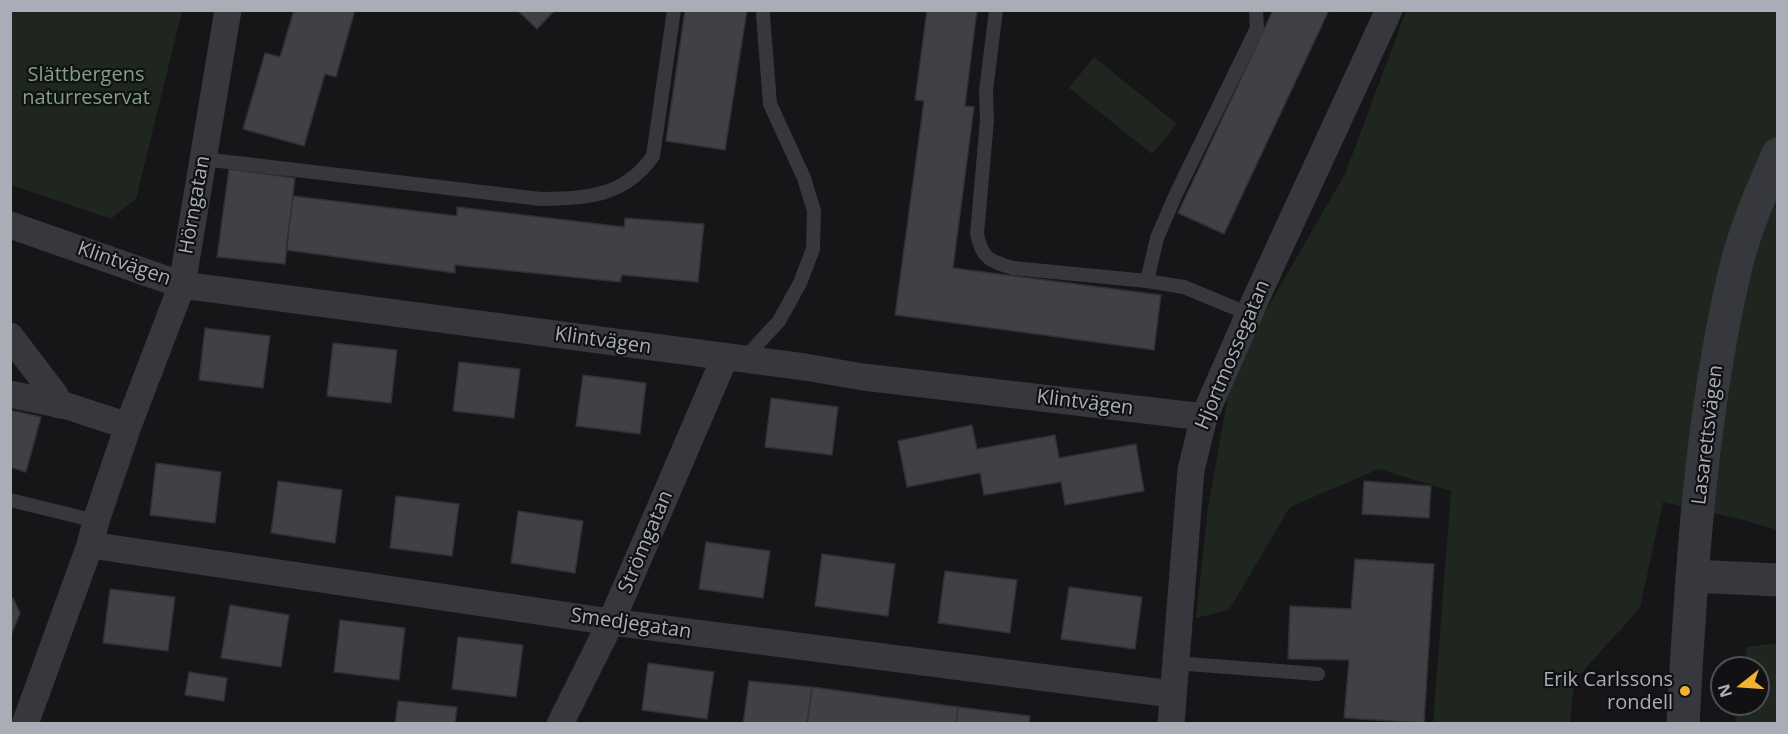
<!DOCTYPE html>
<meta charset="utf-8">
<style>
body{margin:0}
#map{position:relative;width:1788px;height:734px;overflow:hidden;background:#161618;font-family:"Open Sans",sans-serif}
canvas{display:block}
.frame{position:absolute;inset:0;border:12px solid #a8adb8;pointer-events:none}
.north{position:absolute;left:1710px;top:656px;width:60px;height:60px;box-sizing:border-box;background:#111113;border:2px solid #4d4f55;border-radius:50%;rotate:253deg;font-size:16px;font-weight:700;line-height:24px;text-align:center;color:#a8adb8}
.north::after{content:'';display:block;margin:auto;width:21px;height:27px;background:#f2b134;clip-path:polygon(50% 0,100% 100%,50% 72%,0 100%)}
</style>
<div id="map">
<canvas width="1788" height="734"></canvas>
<div class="frame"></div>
<div class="north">N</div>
</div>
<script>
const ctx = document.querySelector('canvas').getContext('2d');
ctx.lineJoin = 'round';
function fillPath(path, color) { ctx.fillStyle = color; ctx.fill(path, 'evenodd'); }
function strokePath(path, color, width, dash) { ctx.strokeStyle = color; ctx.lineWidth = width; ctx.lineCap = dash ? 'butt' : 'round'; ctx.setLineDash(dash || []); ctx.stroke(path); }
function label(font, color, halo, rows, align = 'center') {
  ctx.font = font + ' "Open Sans",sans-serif'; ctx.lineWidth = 4.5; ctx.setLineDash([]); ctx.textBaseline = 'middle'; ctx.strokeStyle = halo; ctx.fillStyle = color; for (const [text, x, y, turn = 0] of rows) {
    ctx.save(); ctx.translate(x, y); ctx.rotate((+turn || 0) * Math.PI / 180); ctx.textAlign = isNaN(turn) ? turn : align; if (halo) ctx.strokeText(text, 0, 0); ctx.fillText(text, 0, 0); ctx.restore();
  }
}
fillPath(new Path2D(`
 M11,10L182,11L136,199L111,219L11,185Z
 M1406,11H1777V530L1744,520L1663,502L1640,608L1574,681L1570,723H1433L1451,491L1379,469L1290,507L1229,610L1196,618L1208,508L1233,367L1345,174Z
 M1094,57L1177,124L1152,154L1069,88Z
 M1777,643V723H1735L1738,704H1758V668H1744L1747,647Z`), '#1e261f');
const building = new Path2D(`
 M294,10H355L336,77L325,74L304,146L243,129L265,53L280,57Z
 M517,10H551L553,12L537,29Z
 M685,10H747L725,150L666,141Z
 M927,10H977L965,106L974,107L953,268L1161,295L1154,350L895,315L924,101L915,100Z
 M1273,10H1329L1224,234L1178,213Z
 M229,169L295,178L285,264L217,257Z
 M293,196L457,216V207L624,227L625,218L704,224L698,282L622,275L620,282L455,265V273L286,250Z
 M205,328L270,336L263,388L199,380Z
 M333,343L397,350L391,403L327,396Z
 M459,362L520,369L514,418L453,411Z
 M583,375L646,383L640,434L576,426Z
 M771,398L838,407L832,455L765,447Z
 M10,410L41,417L26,472L10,467Z
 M972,425L977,449L1055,435L1059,458L1136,444L1144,491L1065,505L1061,482L984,495L980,473L907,487L898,441Z
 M156,463L221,472L215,523L150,515Z
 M278,481L342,490L335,543L271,533Z
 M1364,481L1431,486L1429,518L1362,514Z
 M396,496L459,504L452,556L390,548Z
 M518,511L583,521L575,573L511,563Z
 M706,542L770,551L763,598L699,589Z
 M822,554L895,564L888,616L815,606Z
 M1355,559L1434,564L1424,723L1344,718L1349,660L1288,659L1290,606L1351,609Z
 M945,571L1017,580L1010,633L938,623Z
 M1069,587L1142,597L1135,649L1061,639Z
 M110,589L175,597L168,651L103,643Z
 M10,598H13L20,613L10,638Z
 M230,605L289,615L281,667L221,658Z
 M340,620L405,628L399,680L334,672Z
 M458,637L523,645L516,697L452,689Z
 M648,663L714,672L707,719L642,710Z
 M189,672L227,678L224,701L185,695Z
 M749,681L812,687L807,724H743Z
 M1715,684H1722V701L1715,700Z
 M812,687L958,707L956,724H807Z
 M398,701L457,707L455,724H395Z
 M958,707L1030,716L1029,724H956Z`);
fillPath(building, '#404145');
strokePath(building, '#303034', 1.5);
strokePath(new Path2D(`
 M996,10L986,91L987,120L977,234C982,259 990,261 1013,268L1147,281L1184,287L1249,314
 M203,159L541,199C588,198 624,197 653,156L674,10
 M1147,281L1157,238L1176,194L1257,28L1256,10
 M744,359L779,321L800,283L813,249L814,211L804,178L770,104L763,15
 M10,500L96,521
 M1175,663L1318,674`), '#37383d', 14);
strokePath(new Path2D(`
 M10,225L182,285L805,367L863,377L1204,417
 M10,336L55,395L59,405
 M10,394L67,406L128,426
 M90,545L611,622L1172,694
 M25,724L90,545L96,521L128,426L182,285L228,10
 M560,724L611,622L725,357
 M1171,724L1191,470L1204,417L1257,296L1389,10`), '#37383d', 27);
strokePath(new Path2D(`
 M1692,576L1778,580
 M1683,724C1691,575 1700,424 1733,279C1742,236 1760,195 1778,154`), '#37383d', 33);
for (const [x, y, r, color] of [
 [1685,691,6,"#f2b134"]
]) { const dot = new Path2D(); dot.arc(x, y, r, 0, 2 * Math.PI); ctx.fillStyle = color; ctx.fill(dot); strokePath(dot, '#111113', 2); }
label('20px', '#7fa381', '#111113', [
 ["Slättbergens",86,75],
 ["naturreservat",86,98]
]);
label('20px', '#a8adb8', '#111113', [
 ["Hörngatan",195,205,-80],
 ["Klintvägen",124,264,19],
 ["Klintvägen",603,341,8],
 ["Hjortmossegatan",1233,355,-67],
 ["Klintvägen",1085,403,7],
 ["Lasarettsvägen",1708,435,-83],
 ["Strömgatan",646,542,-67],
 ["Smedjegatan",631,624,8]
]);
label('20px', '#a8adb8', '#111113', [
 ["Erik Carlssons",1673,680],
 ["rondell",1673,703]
], 'right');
</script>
